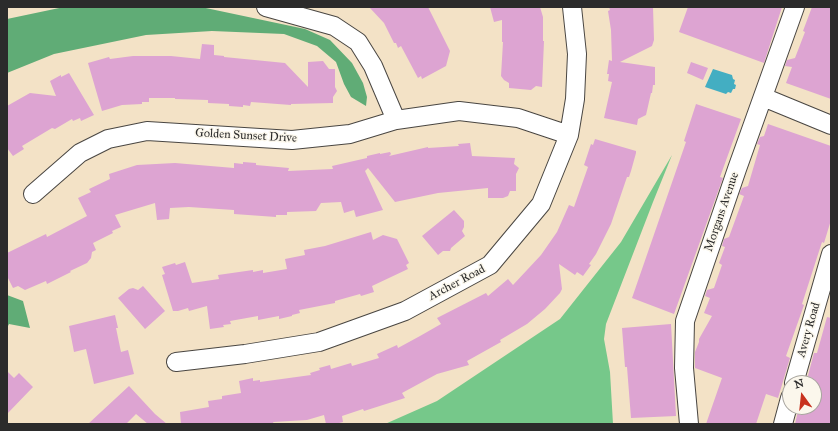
<!DOCTYPE html>
<style>
body{margin:0}
#map{position:relative;width:838px;height:431px;overflow:hidden;background:#f3e2c6;font-family:"IM FELL Great Primer",serif}
canvas{display:block}
.frame{position:absolute;inset:0;border:8px solid #2b2b2b;pointer-events:none}
.north{position:absolute;left:782px;top:375px;width:40px;height:40px;box-sizing:border-box;background:#fbf7ec;border:1px solid #a8a59f;border-radius:50%;rotate:345deg;font-size:11px;font-weight:700;line-height:16px;text-align:center;color:#2b2b2b}
.north::after{content:'';display:block;margin:auto;width:14px;height:18px;background:#c8321e;clip-path:polygon(50% 0,100% 100%,50% 72%,0 100%)}
</style>
<div id="map">
<canvas width="838" height="431"></canvas>
<div class="frame"></div>
<div class="north">N</div>
</div>
<script>
const ctx = document.querySelector('canvas').getContext('2d');
ctx.lineJoin = 'round';
function fillPath(path, color) { ctx.fillStyle = color; ctx.fill(path, 'evenodd'); }
function strokePath(path, color, width, dash) { ctx.strokeStyle = color; ctx.lineWidth = width; ctx.lineCap = dash ? 'butt' : 'round'; ctx.setLineDash(dash || []); ctx.stroke(path); }
function label(font, color, halo, rows, align = 'center') {
  ctx.font = font + ' "IM FELL Great Primer",serif'; ctx.lineWidth = 3; ctx.setLineDash([]); ctx.textBaseline = 'middle'; ctx.strokeStyle = halo; ctx.fillStyle = color; for (const [text, x, y, turn = 0] of rows) {
    ctx.save(); ctx.translate(x, y); ctx.rotate((+turn || 0) * Math.PI / 180); ctx.textAlign = isNaN(turn) ? turn : align; if (halo) ctx.strokeText(text, 0, 0); ctx.fillText(text, 0, 0); ctx.restore();
  }
}
fillPath(new Path2D(`
 M672,155L653,202L606,324L604,339L610,372L613,424H385L437,401L560,319L621,242Z`), '#76c88a');
fillPath(new Path2D(`
 M64,7H201L305,29L330,40L352,63L363,83L367,97L366,106L351,97L344,84L336,62L317,46L284,34L212,31L146,35L54,54L7,73V19Z
 M7,295L23,301L30,328L9,324L7,328Z`), '#60ac76');
fillPath(new Path2D(`
 M713,69L732,75L733,79L735,80L734,84L736,85L735,89H733L731,93L728,92L726,94L705,87Z`), '#43aec2');
fillPath(new Path2D(`
 M369,7H428L450,51L446,66L422,79L421,76L418,78L401,46L398,48L396,43H394L384,23Z
 M490,7H540L543,17V41H544L542,87L536,86L531,90L509,88V83L504,80L501,76L503,42H502V20L494,22Z
 M609,7H653L654,40L652,46L620,62L655,67V85H653L652,93H651L646,115L638,119L637,125L604,118L612,82L608,81L609,74H607L609,60L612,61L611,30L608,11L610,10Z
 M688,7H782L764,63L679,32Z
 M812,7H831V99L786,83L792,67L785,66L787,60L795,58L805,32L803,31Z
 M202,44L214,45V55L224,56V57L285,63L308,87V62L323,61L329,69H335V87L337,91L333,97V103L291,104V105L251,102L250,106L243,105V107L229,106V104L208,103V100L175,99V98H149V102H142V104L122,105L102,111L88,63L109,57L110,59L133,56H171L200,59Z
 M691,62L708,68L703,80L687,73Z
 M69,73L94,115L81,121L80,118L73,121L72,119L55,129L52,128L22,146L24,149L13,156L7,148V106L30,93L56,96L50,81L61,75V77Z
 M696,104L741,119L720,177L723,178L716,197L674,314L632,298L686,142L684,141Z
 M768,124L831,146V220L824,243L822,242L802,304L804,305L786,356L790,358L778,398L766,394L756,424H706L722,378L695,368V352L699,342V339L712,316L704,313L710,298L705,296L707,290L714,288L722,265L719,263L725,247L722,246L724,239L729,237L744,196L739,194L742,188L748,186L760,145L757,144L760,137L764,136Z
 M595,139L636,151V153L631,171L629,177H627L611,224L596,254L589,264L591,265L583,276L577,272L575,275L559,264L562,289L560,293L545,309L527,324L500,340L501,342L467,361L469,365L437,374L402,393L405,398L364,411L363,409L342,416L343,422L335,424H326L324,415L307,420L273,422L274,424H181L180,412L209,407L208,401L222,399V396L241,393L239,381L253,378V381L260,380V382L311,375L310,373L320,370L319,368L330,365L331,369L351,363L352,366L379,358L377,354L397,345L398,348L420,336L441,324L437,318L486,293L488,296L508,279L513,285L541,255L557,232L569,205L574,207L588,167L584,165L591,144L593,145Z
 M470,143L472,156L515,158L514,164L519,168L516,174V191H510L508,196L503,198H488V188L438,193L395,202L368,168L365,171L383,210L356,217L354,210L344,213L341,202L321,203L316,211L287,212V215H276V217L234,214V210L189,207L170,208L169,219L157,220L155,203L115,215L121,227L112,231L113,233L93,243L96,250L92,252L91,258L87,263L70,271L71,272L47,284L46,281L25,290L18,286L13,288L7,276V253L46,234L47,237L87,216L78,198L91,192L89,189L110,179L109,174L137,165L175,163L234,168V163L243,164V162L256,163V165L289,168L288,171L333,169L332,166L367,158V156L380,153V154L390,152L391,154L389,156L428,147V148L459,146L458,144Z
 M454,210L464,221V227L462,231L465,236L451,248L450,251H443L438,255L422,236Z
 M371,232L373,240L383,235L397,239L409,263L406,265L408,269L372,286L374,292L361,296L360,294L335,301V303L299,310L300,313L292,315V316L279,319V316L258,320V316L230,321L231,324L223,325L224,327L210,329L207,306L189,311L188,308L178,311H173L162,275L165,274L162,267L175,263L176,265L185,262L192,283L219,279L218,275L253,270V272L263,270V273L287,269L285,259L305,255L304,250L325,246Z
 M143,286L165,311L145,329L118,298L129,289L133,288L138,290Z
 M115,315L118,328H116L121,352L128,350L134,374L94,384L86,349L74,352L69,326Z
 M827,317L831,318V424H795L799,407H814V383H806L814,353H817Z
 M671,324L676,416L631,418L627,367H625L622,328Z
 M7,371L14,378L19,373L33,387L7,414Z
 M129,386L155,414L167,424H148L136,414L126,424H88Z`), '#dda4d2');
const minor = new Path2D(`
 M266,7L334,26L358,42L373,66L396,120
 M763,97L831,125
 M33,194L80,153L108,139L147,131L292,140L350,134L396,120L459,111L518,118L569,135
 M176,362L245,354L319,342L405,311L490,265L541,204L569,135L575,99L577,54L572,7
 M794,383L831,254
 M689,424L684,368L685,321L737,169L795,7
 M783,424L790,398`);
strokePath(minor, '#494642', 20);
strokePath(minor, '#fff', 18);
label('12px', '#2b2b2b', '#fbf7ec', [
 ["Golden Sunset Drive",246,136,3],
 ["Morgans Avenue",722,212,-71],
 ["Archer Road",457,283,-28],
 ["Avery Road",809,330,-74]
]);
</script>
